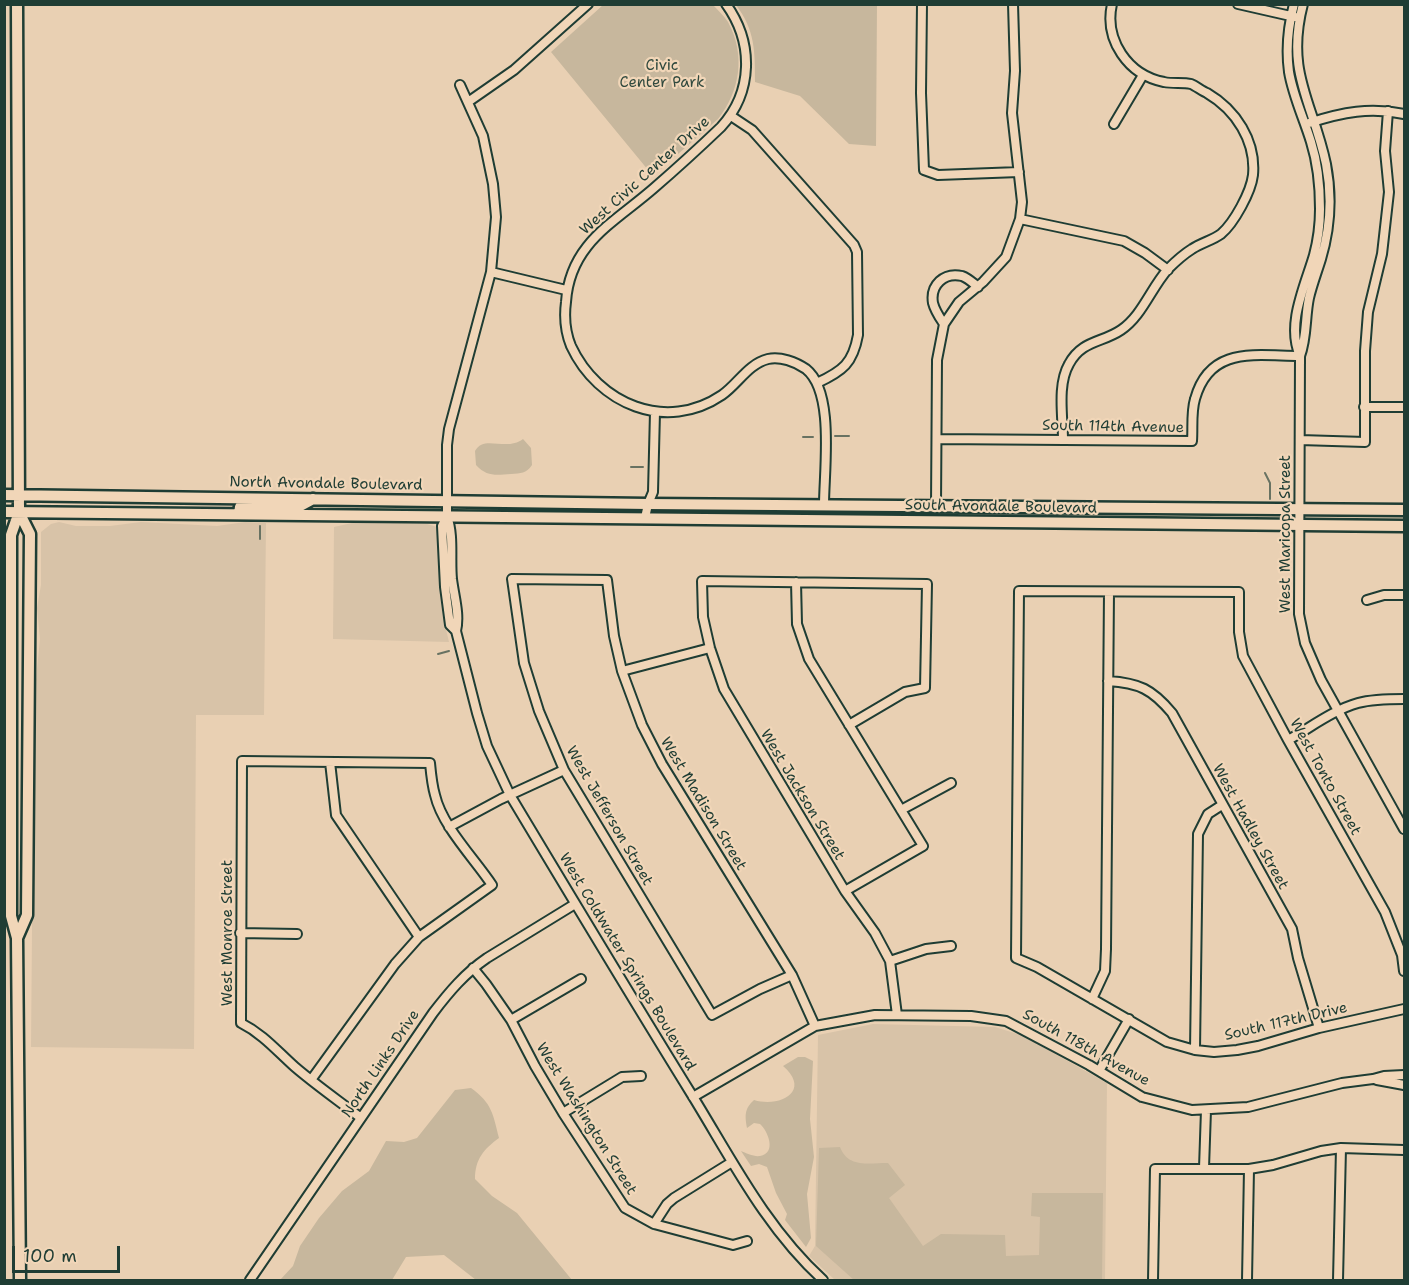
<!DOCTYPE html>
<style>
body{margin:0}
#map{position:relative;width:1409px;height:1285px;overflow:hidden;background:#e9d0b3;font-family:"Shantell Sans",sans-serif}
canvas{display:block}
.frame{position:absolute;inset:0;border:6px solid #1f3d34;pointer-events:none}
.scale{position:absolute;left:12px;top:1246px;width:108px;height:27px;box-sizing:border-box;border:3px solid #1f3d34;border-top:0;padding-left:8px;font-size:18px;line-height:21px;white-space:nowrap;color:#1f3d34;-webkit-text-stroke:4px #f1d6b8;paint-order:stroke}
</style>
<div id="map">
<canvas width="1409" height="1285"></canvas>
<div class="frame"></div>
<div class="scale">100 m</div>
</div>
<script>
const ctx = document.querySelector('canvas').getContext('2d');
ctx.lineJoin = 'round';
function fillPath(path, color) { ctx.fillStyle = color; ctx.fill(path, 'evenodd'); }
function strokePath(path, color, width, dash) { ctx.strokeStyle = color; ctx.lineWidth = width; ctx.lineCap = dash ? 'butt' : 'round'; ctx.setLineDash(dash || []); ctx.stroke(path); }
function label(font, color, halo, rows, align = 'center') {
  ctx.font = font + ' "Shantell Sans",sans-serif'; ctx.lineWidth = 4.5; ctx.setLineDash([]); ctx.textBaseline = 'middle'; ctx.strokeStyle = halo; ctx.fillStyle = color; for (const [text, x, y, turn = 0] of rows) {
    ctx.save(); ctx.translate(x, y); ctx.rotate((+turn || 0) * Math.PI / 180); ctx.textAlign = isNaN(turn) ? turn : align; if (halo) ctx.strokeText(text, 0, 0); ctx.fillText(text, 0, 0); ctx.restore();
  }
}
fillPath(new Path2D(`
 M59,522L76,526H110L141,522L217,526L245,522L266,523L264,715H196L194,1049L31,1047L34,700L40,639L37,608L41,585V532L51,524Z
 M352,523L427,524L437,527L439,532L440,595L443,617L449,642L333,639L334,527Z
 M873,1024L995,1027L1021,1035L1107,1083L1105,1280H835L809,1256L815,1246L818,1035Z`), '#d8c3a8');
fillPath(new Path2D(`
 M603,5H713C718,10 724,16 728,22C746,55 740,91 718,119L653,176L551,52Z
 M736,5H877L876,146L849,144L800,96L755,82C755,51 755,30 736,5Z
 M523,439L531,448L532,465C526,474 521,473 511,474C496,475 487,477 476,465L475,451C484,434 506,452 523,439Z
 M798,1057H805L813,1061L810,1119L814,1157L807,1194L811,1238L806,1247L785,1220L787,1214L776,1193L767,1167L759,1164L751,1166L741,1151C746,1153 754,1157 760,1156C777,1153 768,1131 760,1124L754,1123L747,1128C745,1116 744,1109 754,1100C780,1108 812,1091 783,1066Z
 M471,1088C492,1103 493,1114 499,1138C484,1149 475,1159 475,1179L492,1196L517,1213L572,1280H476L444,1255L406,1257L392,1280H280L293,1266L300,1246L319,1218L342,1191L369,1171L386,1141L404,1142L417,1138L455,1090Z
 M840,1147C848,1168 868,1163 888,1163L905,1185L889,1198L923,1246L941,1234L1005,1235L1006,1256L1039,1255L1040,1217L1031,1216L1032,1193H1103L1102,1280H854L816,1246L819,1148Z`), '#c7b79d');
strokePath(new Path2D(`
 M835,436H849
 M803,437H813
 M631,467H643
 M1265,473L1270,483V499
 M260,526V539
 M438,654L449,651`), '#687262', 2);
const minor = new Path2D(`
 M726,4C754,43 753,92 721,127C699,148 676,169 654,188C614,223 570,243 566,302C564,317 565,331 571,346C598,404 666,433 722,395C738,384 748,364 768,359C780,356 796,362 806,369C835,392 824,470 824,505
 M922,4L921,93L924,170L938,175L1019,172
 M1238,4L1295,17
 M1294,4C1288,27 1286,50 1289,72C1293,96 1304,119 1311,142C1318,164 1320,186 1320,209C1320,224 1318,240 1314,255C1305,286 1286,324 1300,356
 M1303,4C1285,73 1313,102 1326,164C1332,195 1330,229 1321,259C1317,272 1312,285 1309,298C1305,317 1307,338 1300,356L1299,614L1305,643L1321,680L1404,829
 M460,85L483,136L493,184L496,217L491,272L449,429L447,445V516C454,536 450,558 452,579C454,596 460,614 456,631L477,713L487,746L510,795C570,895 630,995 692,1095C732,1160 766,1228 823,1280
 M468,102L514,70L588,4
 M731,116L752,130L854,245L857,252L858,335C853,363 843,371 817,383
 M1309,123C1343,112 1370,107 1404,114
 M1114,124L1143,75
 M1020,219L1124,241L1145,253L1168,270
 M491,272L566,290
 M944,324C940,318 935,311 933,303C930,285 944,272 962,276C968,278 973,283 978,287
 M1364,407H1404
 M937,439L1192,441C1193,428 1191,412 1195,399C1210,345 1256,356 1300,356
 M1063,440C1063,416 1057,385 1069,364C1082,340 1102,343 1121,330C1142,316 1151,288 1168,269C1175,262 1184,254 1192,249C1201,243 1213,240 1221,234C1234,223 1251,192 1253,175C1256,141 1236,110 1207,93C1202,91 1196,86 1191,84C1183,82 1173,84 1164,82C1128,75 1104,40 1112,4
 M1300,440L1365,442V351L1368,312L1382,254L1389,192L1385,151L1388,111
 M936,505L937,360L944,324L959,302L983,282L1006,257L1020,219L1022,202L1012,113L1015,71L1013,4
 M447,516L442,526L445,587L450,625L456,631
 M645,518L648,504L653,492L655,412
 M796,582L797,624L809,659L923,846L845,891
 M1367,600L1384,595H1404
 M622,671L710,648
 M1108,681C1139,683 1152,689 1172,713L1292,929L1298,958L1319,1028
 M849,725L905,692L925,688L927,584L702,581L703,617L710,648L724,689L845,891L875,933L890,961L897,1015
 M1288,740C1310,728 1333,710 1358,703C1373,699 1389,699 1404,699
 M330,762L336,815L419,937
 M901,810L951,783
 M449,827L501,799L564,770
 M240,933L297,934
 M890,961L926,949L951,946
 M473,968L486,984L511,1020L535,1066L563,1113L625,1208L654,1224L733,1245L747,1241
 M1404,971L1402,955L1385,912L1288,740L1243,656L1239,632V592L1019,591L1016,958L1037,967L1167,1042L1195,1050L1214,1052L1237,1050L1258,1046L1319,1028L1404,1009
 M792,975L760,989L712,1015L564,770L539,711L524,663L512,579L607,580L614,636L622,671L642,725L662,764L792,975L815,1026
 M1092,999L1105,971L1106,949L1109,592
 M511,1020L581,979
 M1195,1050L1198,834L1208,814L1222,805
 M1099,1071L1129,1019
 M311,1080L395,964L419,937L492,885C474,858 442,826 435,795C432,785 431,774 430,763L242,761L241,1023C263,1034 277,1051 295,1067C316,1085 339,1101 361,1118
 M1377,1080L1404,1085
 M693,1097L815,1026L875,1015L971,1016L1006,1021L1089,1065L1142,1097L1192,1110L1248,1107L1342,1083L1373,1079L1384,1076L1404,1075
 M563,1113L622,1077L641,1076
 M1204,1168L1206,1110
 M654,1224L667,1204L674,1198L732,1162
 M250,1280L433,1013C449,992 465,973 487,958L575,904
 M1153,1280L1155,1169H1249L1273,1165L1321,1151L1341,1148L1404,1150
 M1247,1280L1249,1169
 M1338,1280L1341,1148`);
const major = new Path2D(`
 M17,4L19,512L11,535V916L17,938L20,1280
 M4,495L648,504L1404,510
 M4,512L1404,526
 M239,514L240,507L244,506H300L313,499
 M17,938L27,915L30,534L19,512`);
strokePath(minor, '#1f3d34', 12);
strokePath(major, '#1f3d34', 15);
strokePath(minor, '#f1d6b8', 8);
strokePath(major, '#f1d6b8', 10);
label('15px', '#30493e', '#f1d6b8', [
 ["Civic",662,66],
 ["Center Park",662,83]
]);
label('15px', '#1f3d34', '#f1d6b8', [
 ["West Civic Center Drive",645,176,-42],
 ["South 114th Avenue",1113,427,1],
 ["North Avondale Boulevard",326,484,1],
 ["South Avondale Boulevard",1001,507,1],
 ["West Maricopa Street",1286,534,-90],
 ["West Tonto Street",1325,777,61],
 ["West Jackson Street",802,795,59],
 ["West Madison Street",703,804,59],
 ["West Jefferson Street",609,816,60],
 ["West Hadley Street",1250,827,61],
 ["West Monroe Street",228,933,-90],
 ["West Coldwater Springs Boulevard",627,962,59],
 ["South 117th Drive",1286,1022,-13],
 ["South 118th Avenue",1086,1048,29],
 ["North Links Drive",381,1064,-56],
 ["West Washington Street",586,1119,58]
]);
</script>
